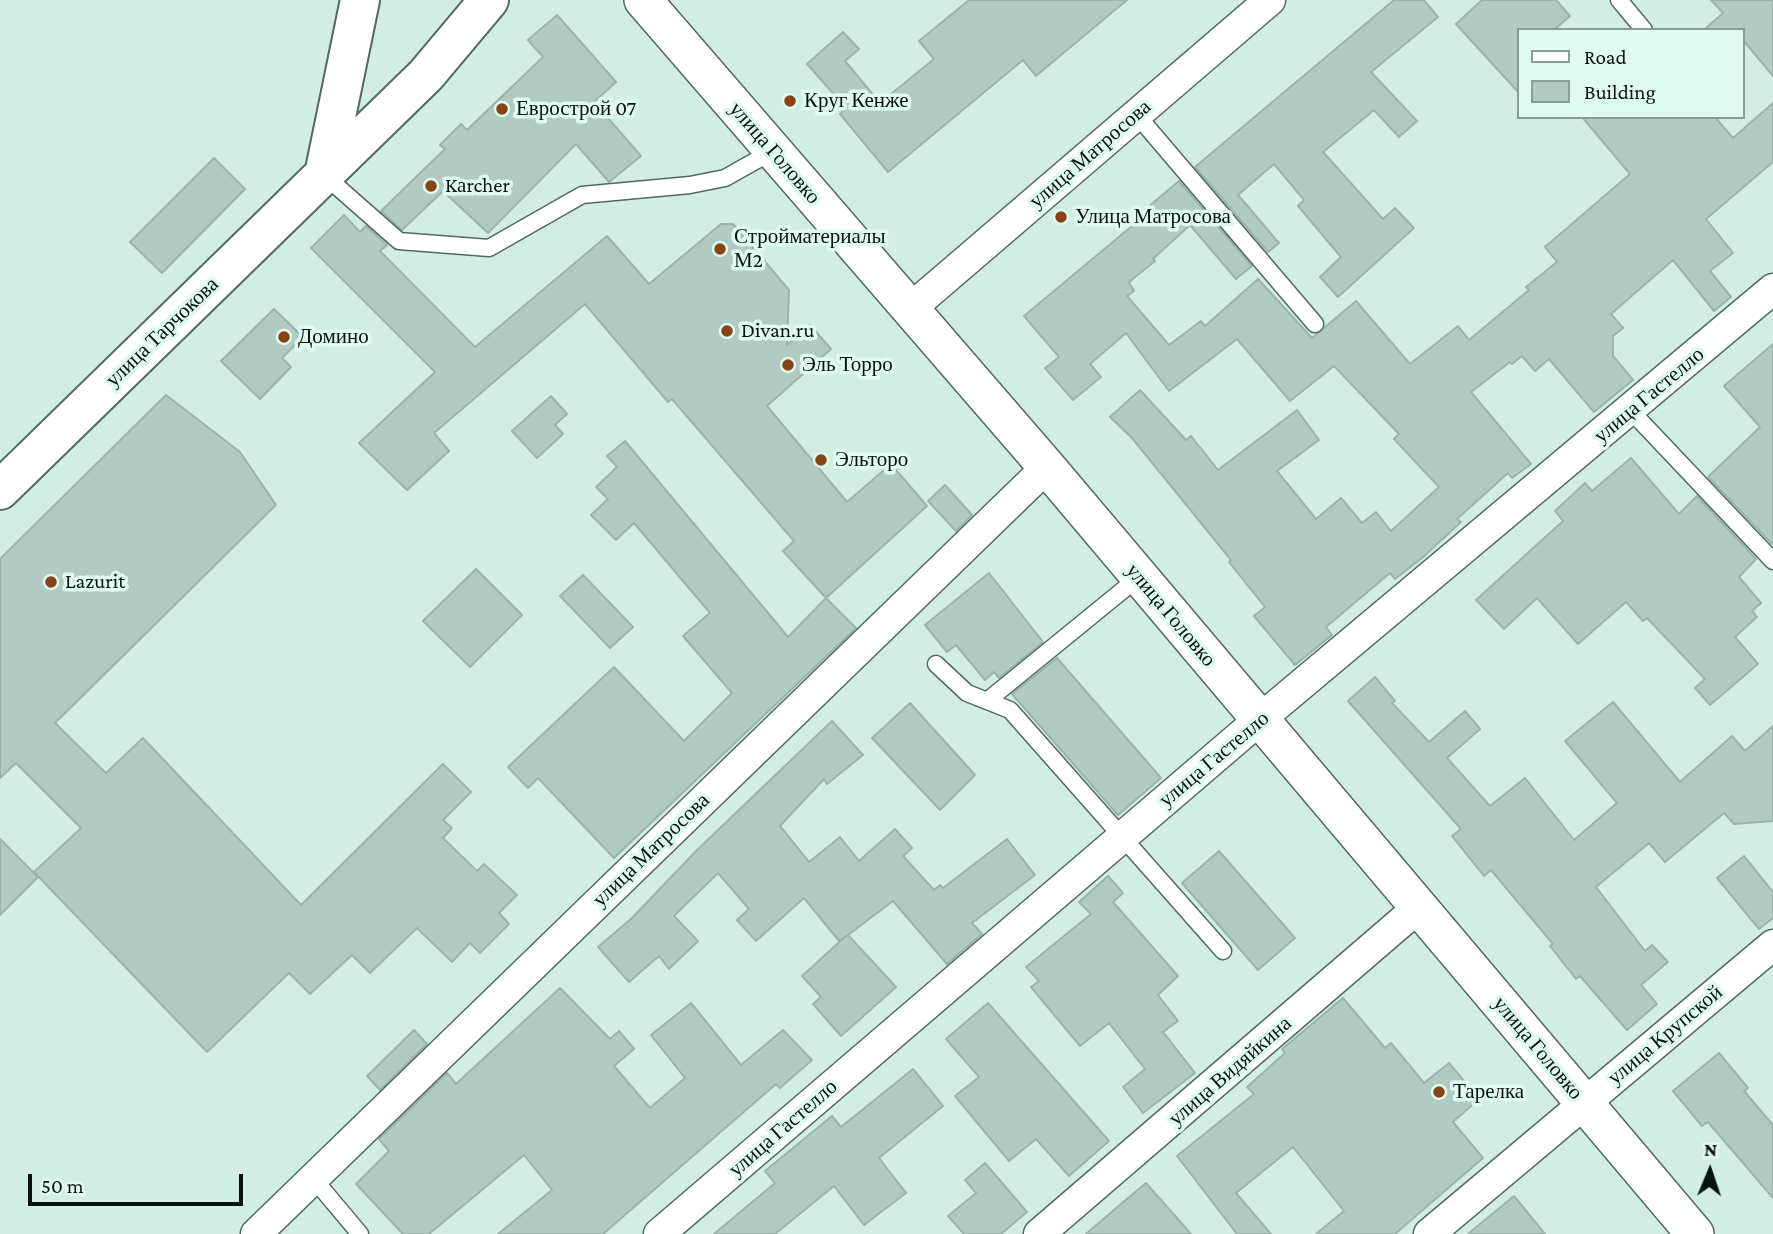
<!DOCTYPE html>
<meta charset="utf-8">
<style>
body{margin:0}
#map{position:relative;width:1773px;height:1234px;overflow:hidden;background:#d2ede4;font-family:"Crimson Pro",serif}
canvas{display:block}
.legend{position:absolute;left:1517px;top:28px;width:228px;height:91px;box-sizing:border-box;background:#dffaf1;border:2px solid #899d97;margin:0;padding:9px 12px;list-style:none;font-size:21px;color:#08120f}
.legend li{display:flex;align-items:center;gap:14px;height:35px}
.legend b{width:35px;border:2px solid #899d97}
.north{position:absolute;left:1675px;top:1136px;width:70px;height:70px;-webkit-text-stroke:5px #dffaf1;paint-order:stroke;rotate:2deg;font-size:19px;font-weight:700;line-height:28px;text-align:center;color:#08120f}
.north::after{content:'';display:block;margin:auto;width:24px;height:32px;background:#08120f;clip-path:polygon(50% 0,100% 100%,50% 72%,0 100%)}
.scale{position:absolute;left:28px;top:1174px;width:215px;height:32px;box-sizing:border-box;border:4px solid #08120f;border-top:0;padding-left:9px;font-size:21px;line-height:24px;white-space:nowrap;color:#08120f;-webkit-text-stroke:5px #dffaf1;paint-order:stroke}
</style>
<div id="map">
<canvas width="1773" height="1234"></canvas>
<ul class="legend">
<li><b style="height:9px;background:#fff"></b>Road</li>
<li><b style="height:19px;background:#b1cbc2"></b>Building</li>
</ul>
<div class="north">N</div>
<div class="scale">50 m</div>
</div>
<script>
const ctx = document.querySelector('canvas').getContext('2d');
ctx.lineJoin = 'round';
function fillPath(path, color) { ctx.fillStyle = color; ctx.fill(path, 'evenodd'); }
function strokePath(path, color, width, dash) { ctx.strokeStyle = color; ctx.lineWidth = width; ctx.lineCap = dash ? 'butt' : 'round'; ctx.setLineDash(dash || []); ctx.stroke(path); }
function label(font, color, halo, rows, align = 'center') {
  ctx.font = font + ' "Crimson Pro",serif'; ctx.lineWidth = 7; ctx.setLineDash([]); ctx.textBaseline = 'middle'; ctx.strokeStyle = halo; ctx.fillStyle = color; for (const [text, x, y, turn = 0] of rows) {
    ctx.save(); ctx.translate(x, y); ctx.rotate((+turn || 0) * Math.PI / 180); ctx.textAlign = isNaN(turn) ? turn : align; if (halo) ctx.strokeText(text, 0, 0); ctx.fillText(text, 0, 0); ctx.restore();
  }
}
const building = new Path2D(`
 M969,0H1127L1036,76L1023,60L888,172L840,114L846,108L807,64L843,32L859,49L845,61L880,103L934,59L919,41Z
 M1394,0H1424L1438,17L1371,72L1417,121L1399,137L1374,110L1323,152L1383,219L1395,208L1414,228L1338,297L1320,277L1341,257L1298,206L1304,200L1274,164L1238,195L1279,243L1268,252L1195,167Z
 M1482,0H1556L1570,16L1554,30H1519V93L1456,24Z
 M1711,0H1773V76L1743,40V30H1704L1723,13Z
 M557,15L616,82L594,102L641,156L609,182L576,144L488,233L443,191L402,230L381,211L445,149L440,145L461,124L467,130L543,57L528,40Z
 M1773,103V162L1706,219L1733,253L1710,271L1731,297L1714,311L1673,260L1611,314L1623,328L1613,336V356L1633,380L1594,412L1549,359L1535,371L1522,356L1512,364L1510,362L1471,392L1531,464L1512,478L1508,473L1457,519L1461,522L1422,558L1395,579L1390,573L1326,627L1332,635L1295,665L1254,616L1265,607L1229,562L1231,560L1132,438L1110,417L1140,390L1186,440L1191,436L1218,470L1297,410L1319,440L1277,471L1316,519L1341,498L1362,523L1376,512L1391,531L1439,487L1394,439L1399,434L1334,366L1290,401L1237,339L1169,391L1126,333L1090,364L1101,377L1073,400L1045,368L1059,357L1024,316L1150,211L1147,208L1179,181L1252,266L1236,279L1190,225L1153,259L1155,261L1129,282L1134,291L1127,296L1169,345L1201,321L1205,326L1258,279L1312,338L1356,301L1410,364L1458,326L1469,340L1529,290L1526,287L1557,262L1545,247L1630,174L1582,117H1715L1733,138Z
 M214,158L245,189L162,273L130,242Z
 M344,215L360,232L366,226L387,245L380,251L475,347L607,236L649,284L721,224H733L789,290L787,345L810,325L831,349L767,406L847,502L891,464L927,506L826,598L783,551L794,541L672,399L668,402L585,304L434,433L449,451L407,490L359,443L435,372L311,248Z
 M274,309L303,337L282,358L291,367L260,399L221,361Z
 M1773,344V543L1772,544L1708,477L1760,427L1724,386Z
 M166,395L240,452L276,505L55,723L106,773L143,738L301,905L443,764L471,792L443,820L452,828L443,838L477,871L484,864L517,895L499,913L509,924L480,953L470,943L452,962L417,928L370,973L352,955L310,994L289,973L207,1052L34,872L81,828L16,763L0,778V559Z
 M551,396L567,414L555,425L563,434L537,458L512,431Z
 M625,441L788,637L826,598L856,628L614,858L538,778L528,788L508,767L614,667L684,741L732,693L683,636L710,613L634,523L616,540L591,515L608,499L596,487L617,467L607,456Z
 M1631,458L1679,514L1697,496L1756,559L1739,577L1761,603L1752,611L1757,617L1735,637L1758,664L1710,705L1695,688L1705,679L1647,618L1643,621L1626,602L1578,644L1537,598L1504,629L1476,600L1563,521L1555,511L1585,483L1592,491Z
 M945,485L972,515L956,531L928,501Z
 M476,569L522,615L470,667L423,621Z
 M989,573L1043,642L999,678L994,672L985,680L956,645L947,652L925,625Z
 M583,575L633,627L610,648L560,596Z
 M1057,658L1161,778L1118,815L1012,694Z
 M1375,677L1395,701L1392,703L1429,742L1465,711L1480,729L1447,758L1490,806L1525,778L1574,840L1617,803L1565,741L1613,702L1680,782L1732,736L1745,751L1773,726V821L1734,824L1724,813L1665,862L1649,843L1596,887L1645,951L1652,945L1668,962L1641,985L1657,1004L1627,1030L1580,976L1576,979L1550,946L1553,944L1491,870L1484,876L1452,836L1461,829L1348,701Z
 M910,703L975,775L940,810L872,738Z
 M832,721L863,755L827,784L824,779L780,826L809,862L840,837L859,861L895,829L912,848L903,856L934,890L940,885L943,888L1007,839L1035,875L972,923L982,934L947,964L893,901L848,935L896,987L841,1036L813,1004L821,997L802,976L846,936L839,941L804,898L756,941L737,920L749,909L718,873L674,916L698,941L669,969L659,956L629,982L598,947L632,918L697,850Z
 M0,839L38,877L0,915Z
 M1219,851L1295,938L1258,970L1182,883Z
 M1744,856L1773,892V918L1759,929L1717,878Z
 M1108,876L1123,893L1113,902L1178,976L1158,995L1178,1021L1163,1032L1195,1073L1143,1113L1123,1087L1145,1069L1109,1023L1080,1046L1031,987L1039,981L1026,967L1091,914L1079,902Z
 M560,988L610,1039L619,1031L634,1049L614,1066L650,1108L685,1078L651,1035L691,1003L741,1065L783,1030L812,1060L780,1088L776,1084L603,1234H498L552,1190L524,1155L429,1234H403L356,1184L389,1151L379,1139L447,1073L456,1084Z
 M1343,998L1385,1048L1391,1043L1424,1083L1449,1063L1479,1099L1453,1122L1483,1158L1395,1234H1316L1344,1211L1293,1147L1236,1193L1271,1234H1237L1177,1156L1254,1094L1247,1087L1285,1053L1282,1049Z
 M988,1003L1109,1141L1069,1176L1036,1139L1009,1161L955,1096L979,1077L946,1039Z
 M414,1030L427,1044L380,1090L367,1076Z
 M1719,1053L1748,1088L1744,1091L1773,1125V1198L1708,1122L1702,1126L1673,1091Z
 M913,1069L943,1106L879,1158L906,1193L864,1225L834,1186L775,1234H714L775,1183L765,1171L832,1116L841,1127Z
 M985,1163L1027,1212L1001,1234H964L948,1216L976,1193L965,1180Z
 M1146,1183L1191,1234H1086L1122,1203Z
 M1514,1196L1545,1234H1468Z`);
fillPath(building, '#b1cbc2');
strokePath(building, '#9ab4ab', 2);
const service = new Path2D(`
 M1619,0L1644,30
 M1136,114L1315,324
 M324,175L399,241L489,248L582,195L690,185L725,178L773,151
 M1631,411L1773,561
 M936,664L967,693L1010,710L1223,951
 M987,701L1139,577
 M313,1178L360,1234`);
const minor = new Path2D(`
 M910,309L1270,0
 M256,1234L1047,467
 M659,1234L1259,720L1773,289
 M1039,1234L1420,906
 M1429,1234L1773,945`);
const tertiary = new Path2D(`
 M643,0L1047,467L1695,1234`);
const secondary = new Path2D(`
 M324,175L360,0
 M0,490L426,75L489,0`);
strokePath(service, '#516961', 19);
strokePath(minor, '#516961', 33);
strokePath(tertiary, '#516961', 40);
strokePath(secondary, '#516961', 42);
strokePath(service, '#fff', 16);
strokePath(minor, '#fff', 30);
strokePath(tertiary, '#fff', 37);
strokePath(secondary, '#fff', 38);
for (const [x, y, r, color] of [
 [790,101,7,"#874315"],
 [502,109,7,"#874315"],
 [431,186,7,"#874315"],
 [1061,217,7,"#874315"],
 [720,249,7,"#874315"],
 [727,331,7,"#874315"],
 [284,337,7,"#874315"],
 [788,365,7,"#874315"],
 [821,460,7,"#874315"],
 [51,582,7,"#874315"],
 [1439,1092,7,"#874315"]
]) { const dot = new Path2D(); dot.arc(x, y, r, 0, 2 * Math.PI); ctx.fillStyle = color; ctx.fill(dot); strokePath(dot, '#dffaf1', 2.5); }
label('21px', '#08120f', '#dffaf1', [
 ["Круг Кенже",804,101],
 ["Еврострой 07",516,109],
 ["Kаrcher",445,186],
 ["Улица Матросова",1075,217],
 ["Стройматериалы",734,237],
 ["М2",734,261],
 ["Divan.ru",741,331],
 ["Домино",298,337],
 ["Эль Торро",802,365],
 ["Эльторо",835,460],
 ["Lazurit",65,582],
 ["Тарелка",1453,1092]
], 'left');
label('21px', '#08120f', '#dffaf1', [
 ["улица Головко",775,153,49],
 ["улица Матросова",1090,154,-41],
 ["улица Тарчокова",162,332,-44],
 ["улица Гастелло",1649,395,-40],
 ["улица Головко",1171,615,50],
 ["улица Гастелло",1214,759,-40],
 ["улица Матросова",651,850,-44],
 ["улица Крупской",1665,1035,-40],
 ["улица Головко",1538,1048,50],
 ["улица Видяйкина",1230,1071,-41],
 ["улица Гастелло",783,1128,-41]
]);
</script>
